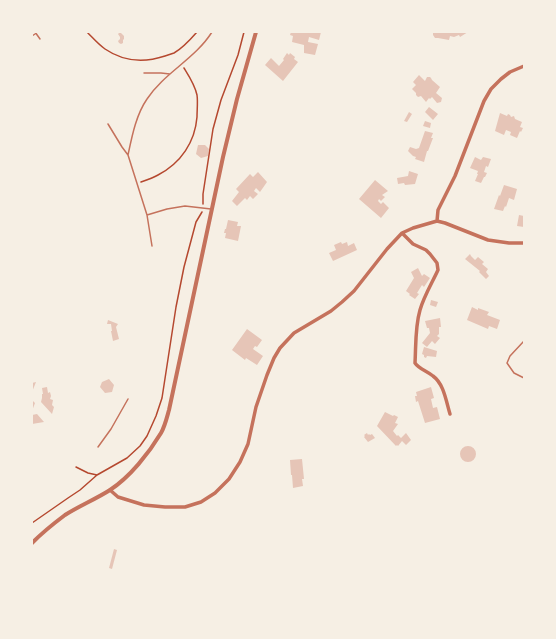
<!DOCTYPE html>
<style>
body{margin:0}
#map{position:relative;width:556px;height:639px;overflow:hidden;background:#f6efe4;font-family:Rubik,sans-serif}
canvas{display:block}
.frame{position:absolute;inset:0;border:33px solid #f6efe4;pointer-events:none}
</style>
<div id="map">
<canvas width="556" height="639"></canvas>
<div class="frame"></div>
</div>
<script>
const ctx = document.querySelector('canvas').getContext('2d');
ctx.lineJoin = 'round';
function fillPath(path, color) { ctx.fillStyle = color; ctx.fill(path, 'evenodd'); }
function strokePath(path, color, width, dash) { ctx.strokeStyle = color; ctx.lineWidth = width; ctx.lineCap = dash ? 'butt' : 'round'; ctx.setLineDash(dash || []); ctx.stroke(path); }
fillPath(new Path2D(`
 M120,32L124,36V39L123,40V43L121,44L119,43L118,41L120,39V37L118,34Z
 M291,32H321L319,40L309,37L308,42L318,44L315,55L304,53V45L292,42L293,36L290,35Z
 M433,32H468L460,37L459,35L454,37L450,36L449,40L438,38H435L433,35Z
 M287,53L289,55L290,53L295,57L294,59L298,62L283,81L265,65L271,58L279,66L284,60L283,59Z
 M419,75L425,81L427,77H430L431,78L432,80L440,87L436,93L442,98L441,102L437,103L432,97L430,99L429,98L426,102L421,96L418,97L416,95V93L412,89L416,85L413,82Z
 M429,107L438,114L433,120L425,112Z
 M409,112L412,114L407,122L404,121Z
 M500,113L507,116L508,114L510,115L511,117L514,116L515,119L522,122L520,127L523,128L521,132L520,131L517,138L510,135L511,132L506,130L504,135L495,131Z
 M425,121L431,123L430,128L423,126Z
 M425,131L433,133L431,138H433L428,151H427L424,162L415,159L416,157L413,156L408,151L410,147L416,149L419,148Z
 M198,145H205L209,149L208,156L201,158L196,154Z
 M475,157L481,160L483,157L491,159L488,167L486,166L484,172L487,173L485,177H484L481,183L475,181L478,174H477L478,171L470,168Z
 M409,171L418,174L415,184L405,185L404,183L398,184L397,178L408,176Z
 M258,172L267,182L260,192L256,188L254,191L258,194L253,199L250,196L247,200L245,198L237,206L232,201L239,192L236,189L250,174L253,177Z
 M375,180L388,191L382,195L385,197L381,201L379,199L378,201L381,204L383,202L389,208L381,218L359,199Z
 M504,185L517,189L514,200L509,198L506,207L505,206L503,211L494,209L499,195L500,196Z
 M519,215L524,216V227L517,226Z
 M228,220L238,222L237,226H241L238,241L225,238L226,233H224L225,229H226Z
 M341,242L342,244L347,242L348,246L354,243L357,250L333,261L329,253L336,250L334,245Z
 M470,254L471,256L475,260L478,257L484,262L482,264L488,269L486,272L489,276L486,279L479,272L480,271L465,259Z
 M418,268L422,276L424,274L430,278L424,287L422,285L417,293L419,294L415,299L409,295L410,294L406,291L414,278L411,272Z
 M431,300L438,302L436,307L430,305Z
 M472,307L478,310V308L489,312L487,315L500,320L497,329L489,326L488,329L467,320Z
 M440,318L441,327H439V334L437,336L440,338L435,344L432,341L427,347L422,343L430,333L429,328H427L425,321Z
 M108,320L118,324L116,327L119,339L113,341L111,331H112L111,324H107Z
 M247,329L262,340L257,347L255,346L253,349L263,356L257,365L246,358L245,360L232,350Z
 M424,347L437,351L436,357L427,356L426,358L424,357V355L422,354Z
 M109,379L114,385L112,392L105,393L100,387L102,382Z
 M36,382L32,392V383Z
 M47,387L48,393L50,392L51,396L50,399L53,400L52,405L54,407L52,414L41,402L42,398V394H43L42,388Z
 M431,387L434,398L431,399L433,408L437,407L440,419L425,423L418,401L416,402L415,396H417L416,392Z
 M32,400L35,403L32,411Z
 M385,412L393,416L394,415L398,417L395,423L398,424L393,431L397,436L398,435L401,438L406,433L411,440L406,445L402,441L398,446L397,445L396,446L377,426Z
 M37,414L44,422L32,424V415Z
 M367,433L368,435L369,434L370,435L372,434L375,438L368,442L364,437L365,436L364,435Z
 M460 454a8 8 0 1 1 16 0a8 8 0 1 1-16 0Z
 M302,459L304,479H302L303,486L293,488L292,475H291L290,460Z
 M114,549L117,550L112,569L109,568Z`), '#e6c5b7');
strokePath(new Path2D(`
 M87,32C93,38 98,44 105,49C124,62 144,63 165,56C168,55 171,54 174,53C183,48 190,40 197,32
 M141,182C147,180 153,178 158,175C181,163 195,142 197,117C197,110 198,102 197,95C195,85 189,76 184,68
 M203,204V194L213,129L221,100L238,55L244,32
 M76,467L88,473L97,475
 M32,523L68,498L80,490L97,475L127,458L140,446L147,436L156,416L162,398L176,307L184,267L196,222L202,212`), '#b5482f', 1.5);
strokePath(new Path2D(`
 M35,32L40,39
 M32,36L35,34
 M144,73H161L170,74
 M108,124L122,147L128,155L147,215L152,246
 M128,155C132,136 136,115 147,99C164,73 195,59 212,32
 M147,215L167,209L185,206L211,209
 M524,341L510,356L507,363L514,373L524,378
 M98,447L111,429L128,399`), '#c5725c', 1.5);
strokePath(new Path2D(`
 M437,221L438,210L455,176L484,101L491,89L501,79L510,72L524,66
 M402,233L413,244L426,250L430,254L437,263L438,270C432,283 424,296 420,310C415,327 416,345 415,363C419,369 427,371 433,376C444,384 446,401 450,414
 M110,490L118,497L144,505L165,507H185L201,502L215,493L229,479L240,462L248,444L256,407L267,375L274,358L280,348L294,333L331,311L342,302L354,291L387,249L402,233L413,228L437,221L445,223L488,240L509,243H524`), '#c5725c', 3.5);
strokePath(new Path2D(`
 M32,543C42,533 53,524 65,515C79,506 96,499 110,490C130,477 149,453 161,433C165,426 167,417 169,410L223,157L237,99L256,32`), '#c5725c', 4);
</script>
